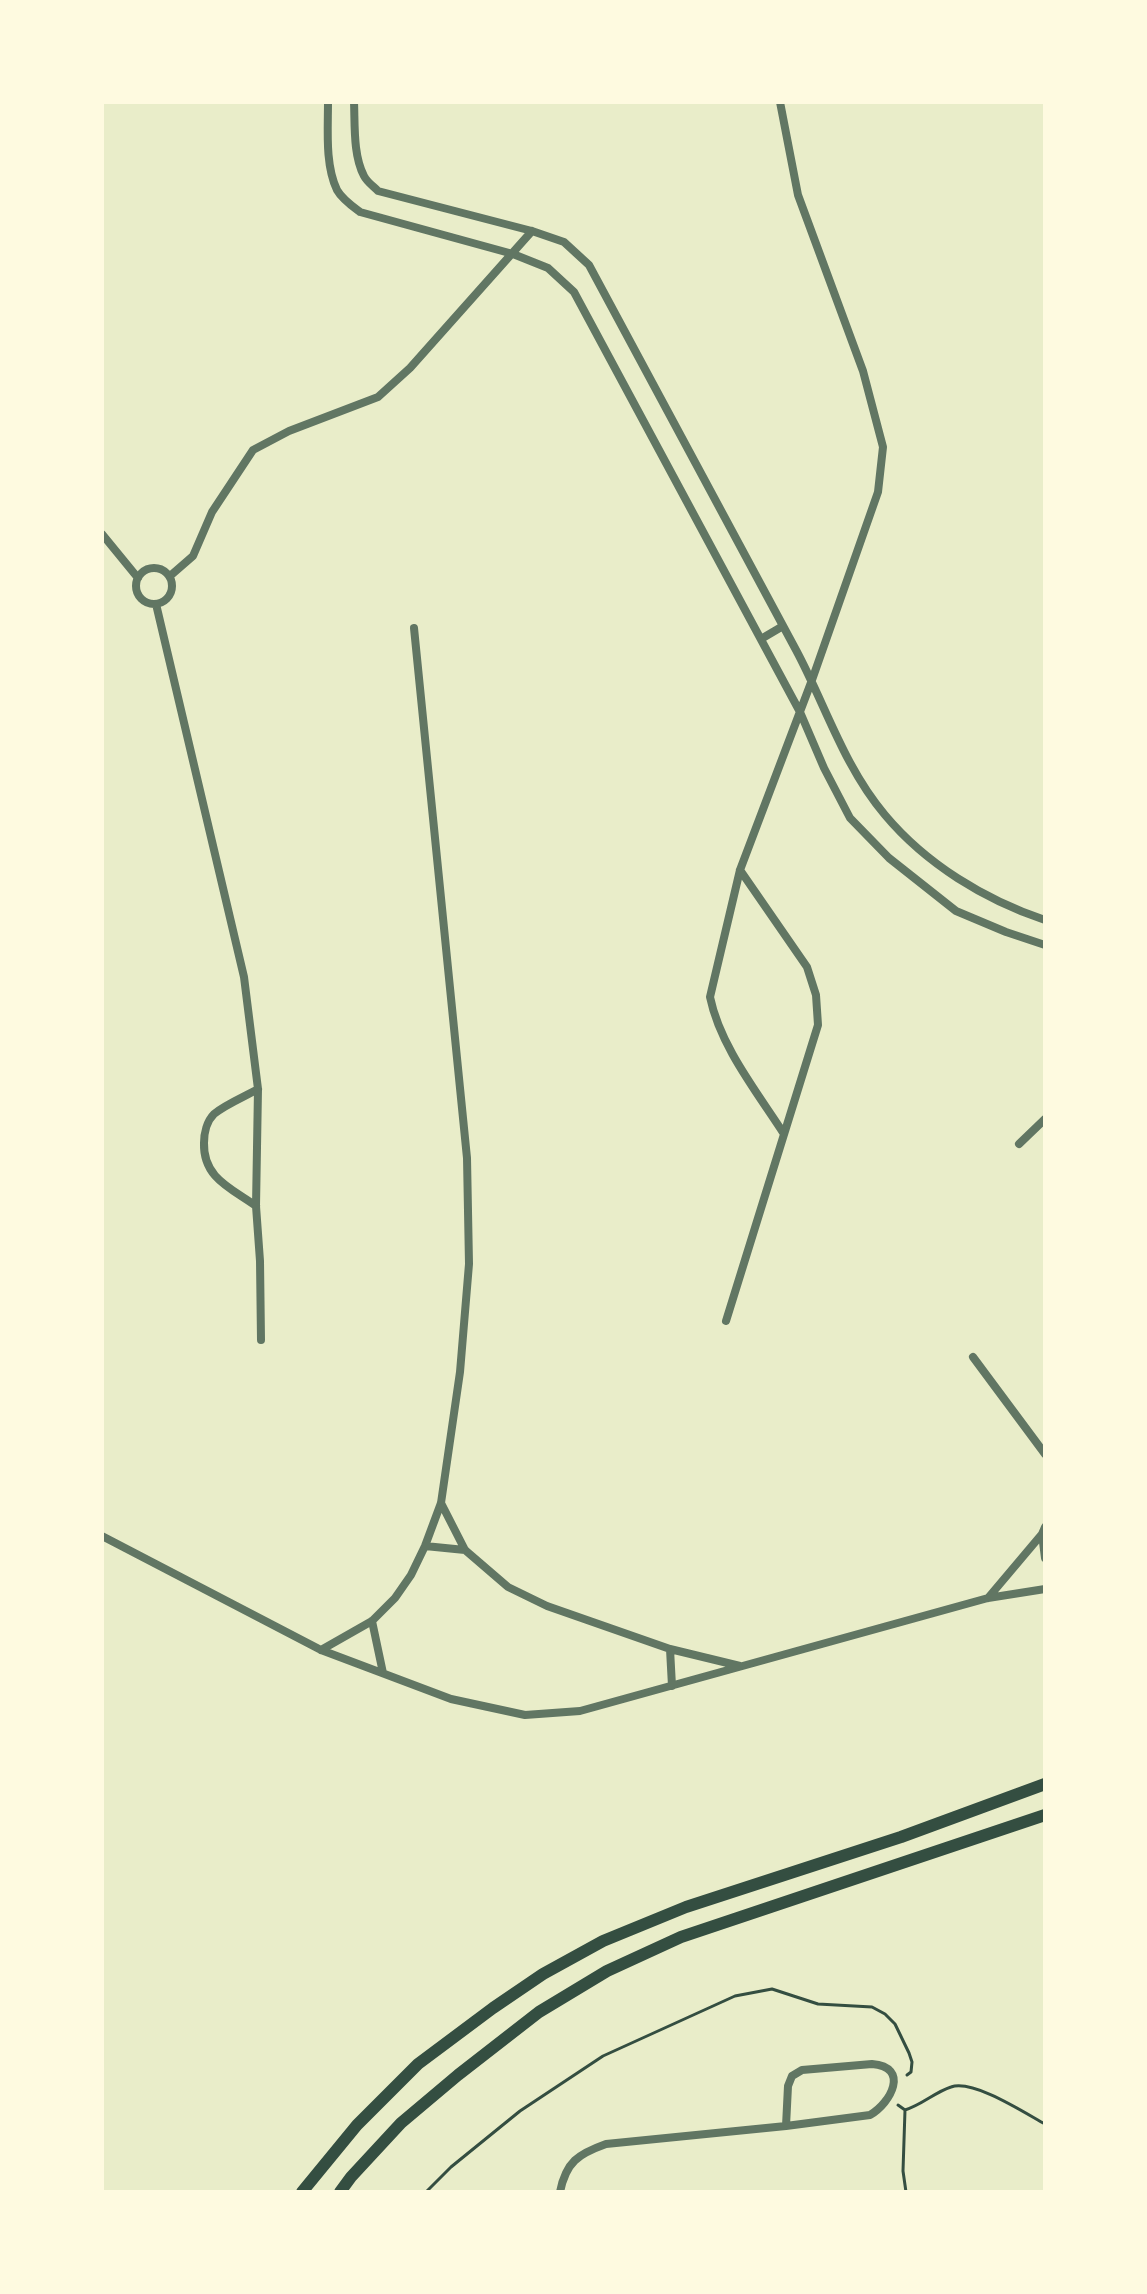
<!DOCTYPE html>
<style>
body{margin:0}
#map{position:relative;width:1147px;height:2294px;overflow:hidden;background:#e9edc9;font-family:Inter,sans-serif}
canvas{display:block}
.frame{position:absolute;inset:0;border:104px solid #fefae0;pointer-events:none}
</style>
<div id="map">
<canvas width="1147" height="2294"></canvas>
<div class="frame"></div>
</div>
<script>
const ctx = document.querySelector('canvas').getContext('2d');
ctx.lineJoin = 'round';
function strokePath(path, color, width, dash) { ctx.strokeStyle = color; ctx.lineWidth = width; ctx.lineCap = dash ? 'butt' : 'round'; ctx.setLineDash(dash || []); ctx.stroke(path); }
strokePath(new Path2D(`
 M898,2105L905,2110C922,2105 935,2092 951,2087C973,2079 1025,2113 1045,2124
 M905,2110L903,2171L906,2192
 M426,2192L451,2167L520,2111L603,2056L735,1996L772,1989L818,2004L872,2007L885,2014L895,2024L909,2053L912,2062L911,2072L907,2075`), '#344e41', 3);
strokePath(new Path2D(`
 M328,102C328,130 325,165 337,190C342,199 352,206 360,212L513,254L548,268L574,292L800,712L824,768L850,818L889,858L956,911L1006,932L1045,945
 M354,102C355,125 353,155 364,176C367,182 373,186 378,191L532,231L564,242L589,265C658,393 727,521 796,650C825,704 844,767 885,815C926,864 985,900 1045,920
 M780,102L798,195L863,371L883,447L878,492L812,680L740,870L710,997C720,1046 757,1092 784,1134
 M102,534L138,578
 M136 586a18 18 0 1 1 36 0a18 18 0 1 1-36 0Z
 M170,576L193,556L212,512L253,450L289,431L378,397L410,368L532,231
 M156,604L244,977L258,1089L256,1206L260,1261L261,1340
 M761,639L783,626
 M1019,1144L1045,1119
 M256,1206C231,1188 203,1178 204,1143C204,1133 207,1121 214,1114C226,1104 244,1097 258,1089
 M726,1321L818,1025L816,995L807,967L740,870
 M973,1357L1045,1454
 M441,1503L465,1550L508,1587L547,1606L670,1649L740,1666
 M1045,1527L1042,1534L1045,1558
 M102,1536L321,1650L451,1699L525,1715L580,1711L988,1598L1045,1589
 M425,1546L465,1550
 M988,1598L1042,1534
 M372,1621L383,1673
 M670,1649L672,1686
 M321,1650L372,1621L395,1598L411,1575L425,1546L441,1503L460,1372L469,1264L467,1158L414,628
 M872,2064C910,2067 891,2103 870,2115L786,2126L788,2086L792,2076L802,2070Z
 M560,2192C566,2162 578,2154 606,2144L786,2126`), '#617663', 8);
strokePath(new Path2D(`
 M302,2192L357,2125L418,2064L493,2008L543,1974L603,1941L686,1907L901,1837L1045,1784
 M340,2192L351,2177L401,2123L458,2075L539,2012L607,1971L681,1937L1045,1815`), '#344e41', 12);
</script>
